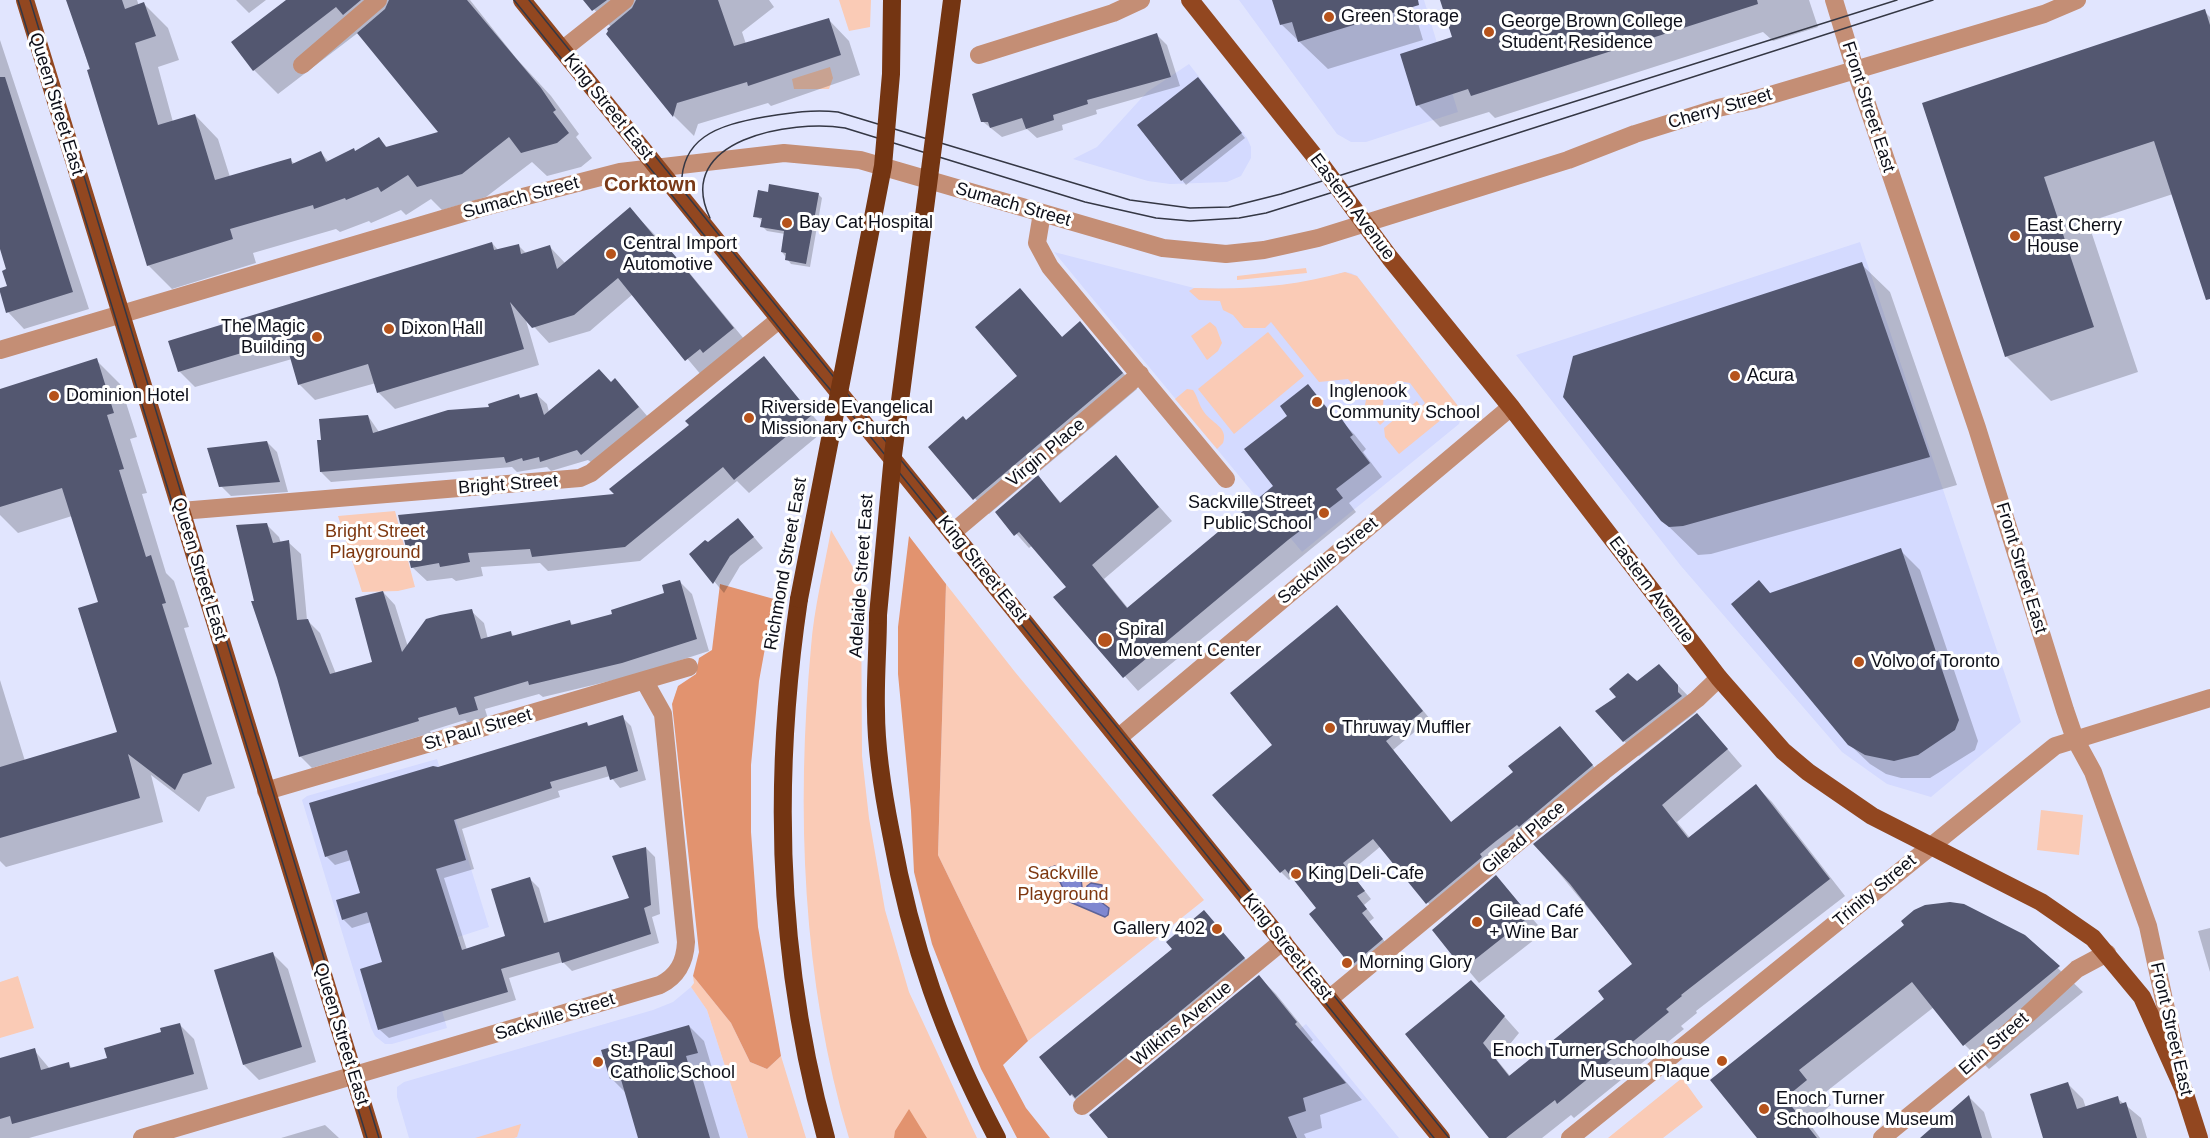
<!DOCTYPE html>
<meta charset="utf-8">
<style>
body{margin:0}
canvas{display:block;background:#e1e5fe}
</style>
<canvas width="2210" height="1138"></canvas>
<script>
const ctx = document.querySelector('canvas').getContext('2d');
ctx.lineJoin = 'round';
function fillPath(path, color) { ctx.fillStyle = color; ctx.fill(path, 'evenodd'); }
function strokePath(path, color, width, dash) { ctx.strokeStyle = color; ctx.lineWidth = width; ctx.lineCap = dash ? 'butt' : 'round'; ctx.setLineDash(dash || []); ctx.stroke(path); }
function label(font, color, halo, rows, align = 'center') {
  ctx.font = font + ' Helvetica,sans-serif'; ctx.lineWidth = 6; ctx.setLineDash([]); ctx.textBaseline = 'middle'; ctx.strokeStyle = halo; ctx.fillStyle = color; for (const [text, x, y, turn = 0] of rows) {
    ctx.save(); ctx.translate(x, y); ctx.rotate((+turn || 0) * Math.PI / 180); ctx.textAlign = isNaN(turn) ? turn : align; if (halo) ctx.strokeText(text, 0, 0); ctx.fillText(text, 0, 0); ctx.restore();
  }
}
fillPath(new Path2D(`
 M1239,0H1424L1458,112L1366,142H1351L1337,134Z
 M1189,64L1247,138L1251,147V158L1241,176L1227,182L1170,184L1148,181L1073,159L1097,147L1147,92Z
 M1860,242L2021,722L1931,797L1887,784L1842,752L1681,566L1516,355Z
 M1054,252L1194,288L1245,289L1275,286L1310,282L1345,272L1351,273L1357,276L1458,406L1461,417L1459,424L1302,552Z
 M437,759L489,927L424,948L447,1028L392,1044H385L375,1036L371,1028L302,800L307,796Z
 M691,987L707,1010L748,1138H409L397,1097V1087L404,1082L653,1010L673,1002Z
 M1306,1024L1399,1138H1164Z`), '#d4daff');
fillPath(new Path2D(`
 M839,0H871L870,27L849,31Z
 M830,67L833,78L829,89H794L792,79Z
 M1306,268L1307,273L1237,280V276Z
 M1345,272L1357,276L1458,406L1399,454L1385,437L1384,428L1417,401L1421,407L1425,403L1410,383L1398,381L1384,393L1383,406L1389,417L1380,425L1365,405L1366,400L1348,379L1319,382L1271,322L1265,328H1244L1233,315L1223,310L1220,301L1199,300L1189,291L1194,288C1246,290 1295,286 1345,272Z
 M1210,322L1216,327L1222,343L1218,351L1207,360L1191,336Z
 M1268,332L1304,376L1234,434L1198,389Z
 M1187,389L1193,390C1198,397 1199,406 1204,412C1211,423 1229,427 1223,443L1217,449L1175,399Z
 M395,511L415,587L398,591L362,592L338,516Z
 M831,530L861,581L862,756L869,818L885,910L909,992L977,1138H849C802,981 796,809 811,647C814,608 824,569 831,530Z
 M946,584L1015,672L1204,900L1028,1041L938,855Z
 M2041,810L2083,815L2079,855L2037,850Z
 M18,976L34,1028L0,1038V982Z
 M693,976L731,1023L750,1062L767,1069L781,1056L806,1138H748L707,1010L691,987L694,983Z
 M1682,1078L1703,1107L1663,1138H1608Z
 M521,1124L517,1137L514,1138H475Z`), '#facbb6');
fillPath(new Path2D(`
 M909,536L946,584L938,855L1028,1041L1003,1065L1026,1108L1050,1138H1017L981,1069L959,1014L932,944L914,872L911,811L898,674V627Z
 M720,584L774,599L759,681L751,765V832L758,927L781,1056L767,1069L750,1062L731,1023L693,976L699,952L672,704L678,686L696,674L699,658L712,650Z
 M909,1109L927,1138H894L895,1131Z`), '#e2936f');
const water = new Path2D(`
 M1055,866L1062,873L1081,879L1082,887L1073,895L1076,901L1085,899L1087,886L1091,883L1102,885V891L1097,899L1109,908L1108,915L1105,917L1070,902L1060,882L1050,874L1049,868Z`);
fillPath(water, '#7f87d0');
strokePath(water, '#5c6399', 1.5);
fillPath(new Path2D(`
 M69,0H137L139,6L144,4L168,28L179,60L158,67L173,122L195,115L218,139L230,177L290,160L295,164L321,153L329,162L356,152L379,139L388,148L440,133L359,32L278,94L254,70L233,43L288,0H470L516,58L551,96L579,134L576,137L592,158L581,167L547,176L532,162L486,197L442,210L431,199L406,215L401,210L371,223L369,221L340,232L336,229L253,253L256,263L172,289L148,265Z
 M236,0H266L249,13Z
 M585,0H769L774,7L742,32L746,44L829,20L849,41L860,75L771,106L768,103L698,124L694,136L674,116L608,34L611,27Z
 M1274,0H1411L1423,40L1328,69L1281,24Z
 M1442,0H1809L1818,27L1773,41L1763,32L1495,118L1489,112L1440,127L1418,105L1454,38Z
 M2204,11L2210,17V299L2206,296L2173,194L2088,222L2138,372L2051,401L2006,356L1924,104Z
 M1157,35L1167,45L1180,86L1096,110L1097,114L1062,125L1063,130L1037,138L1027,129L1002,137L982,121Z
 M0,40L89,309L24,329L8,312V270L0,244Z
 M1202,84L1245,138L1186,185L1139,126Z
 M818,194L822,198L810,267L791,264L782,252L785,234L767,231L762,226L763,221L755,216Z
 M630,209L678,259L749,345L702,376L633,294L590,331L549,343L525,317L539,365L395,409L379,393L376,383L315,400L299,384L292,359L195,387L179,371L492,243L499,251L518,245L527,254L550,247L566,264Z
 M1861,264L1890,292L1957,485L1711,554L1698,555L1662,520Z
 M1020,290L1063,338L1080,323L1137,389L989,514L930,448L967,422L1019,376Z
 M764,358L825,430L749,493L737,481L640,561L548,571L540,563L481,567L483,576L456,581L452,578L427,581L412,567L617,496Z
 M96,360L120,384L137,437L130,439L147,493L142,494L166,573L174,581L189,627L184,628L235,788L207,797L199,812L151,775L163,822L6,867L0,861V680L25,761L118,733L100,603L72,516L18,533L0,515V391Z
 M612,384L625,390L648,417L592,463L588,460L551,471L547,467L517,472L512,467L331,482L321,472L368,416L379,432L491,408L519,396L522,399L537,395L547,404L549,412Z
 M1308,386L1339,421L1340,420L1354,434L1366,449L1363,452L1382,477L1349,503L1356,512L1138,691L1055,598L1068,587L1033,545L1029,548L997,512L1038,477L1062,504L1116,458L1172,521L1104,579L1128,608L1275,487L1289,416Z
 M267,442L277,452L288,492L231,496L221,486Z
 M267,525L279,537L281,543L288,542L301,554L307,620L320,633L336,674L373,663L383,592L395,605L408,647L471,611L484,623L488,639L511,633L515,637L569,621L574,626L614,615L666,594L679,581L692,594L709,651L635,675L543,697L539,694L485,709L489,722L472,727L465,720L430,731L431,733L312,768L300,756L256,603Z
 M747,529L763,548L740,566L724,593L691,554L708,544Z
 M1900,550L1920,570L1978,741L1975,750L1930,778H1901L1886,774L1870,764L1849,744L1759,582L1771,594Z
 M1345,615L1430,719L1393,750L1452,823L1568,736L1600,774L1435,911L1381,846L1350,872L1371,899L1364,905L1374,918L1369,922L1390,948L1360,973L1352,965L1318,908L1293,877L1289,880L1281,872L1275,746Z
 M1659,666L1693,701L1696,712L1639,756L1624,741L1618,697Z
 M622,717L631,726L646,780L620,788L610,776L558,791L560,797L462,829L474,869L444,878L467,950L507,937L530,879L539,888L549,923L631,899L646,848L655,857L660,914L652,917L659,943L572,971L563,962L509,978L516,1000L389,1038L380,1030L362,970L384,963L371,922L352,928L343,919L362,894L351,860L335,865L326,856L438,769L587,723L590,727Z
 M1712,731L1742,766L1677,822L1690,838L1756,786L1772,802L1845,896L1696,1011L1697,1013L1681,1026L1684,1029L1574,1118L1571,1115L1542,1138H1491L1407,1034L1487,997L1519,1033L1497,1060L1511,1077L1606,999L1634,964L1535,844Z
 M1496,877L1544,932L1479,983L1434,930Z
 M1204,912L1255,970L1082,1106L1071,1095L1174,949Z
 M1906,926L2024,936L2083,992L1989,1069L1965,1045L1934,1007L1822,1095L1831,1105L1809,1123L1820,1138H1759L1712,1080Z
 M2210,928V972L2198,931Z
 M273,954L288,969L316,1062L259,1080L244,1065Z
 M1259,977L1276,994L1313,1040L1311,1042L1362,1100L1320,1115L1322,1128L1304,1134L1306,1138H1109Z
 M179,1024L194,1039L208,1089L29,1138H0V1060L34,1050L50,1069L68,1064L73,1069L108,1059Z
 M689,1026L704,1041L712,1068L700,1071L720,1138H640L626,1093L611,1078Z
 M2068,1084L2083,1099L2086,1108L2117,1098L2141,1118L2147,1138H2045Z
 M1969,1097L1984,1112L1992,1138H1922Z
 M325,1125L339,1138H281Z`), '#0003');
fillPath(new Path2D(`
 M66,0H122L125,9L144,2L156,36L135,43L158,125L195,114L215,180L291,158L292,164L321,151L326,162L354,148L355,151L379,137L386,147L438,132L357,33L385,9L389,0H467L541,88L556,110L553,112L569,133L557,143L521,153L509,137L462,174L417,187L408,175L381,192L378,187L346,200L345,198L314,209L313,205L230,229L233,239L147,266L87,70L90,69Z
 M286,0H361L343,15L336,7L253,71L231,42Z
 M583,0H607L592,11Z
 M636,0H718L734,46L829,18L841,55L748,86L747,82L677,103L673,117L606,34L608,31L607,29L632,8Z
 M1272,0H1418L1419,5L1298,42L1292,22L1280,25Z
 M1440,0H1757L1758,4L1471,96L1468,89L1416,106L1400,54L1452,37Z
 M2205,9L2210,25V299L2206,300L2154,141L2044,177L2094,327L2005,357L1922,103Z
 M1157,33L1171,77L1087,100L1088,104L1053,115L1054,120L1026,129L1022,118L990,128L988,122H981L972,94Z
 M0,77H5L73,292L6,313L0,292V288L7,286L2,271L6,269L0,249Z
 M1198,77L1242,133L1181,181L1137,125Z
 M769,184L819,193L806,264L785,260L786,253L781,252L784,231L760,227L762,218L753,217L758,190L768,192Z
 M630,207L660,243L662,240L734,328L703,353L700,349L685,361L618,278L574,315L532,328L510,302L524,349L377,393L368,364L298,385L285,340L178,372L168,341L492,242L494,250L519,244L521,254L550,245L557,269Z
 M1862,262L1930,457L1683,526L1669,527L1661,521L1563,397L1573,356Z
 M1020,288L1062,337L1080,321L1123,373L973,500L928,447L963,416L966,420L1017,376L975,327Z
 M764,356L812,415L734,480L723,467L625,547L532,557L530,549L468,553L470,562L440,567L439,563L411,568L398,515L614,494L609,489L689,425L685,421Z
 M97,358L114,413L107,415L124,469L119,470L146,557L151,555L166,603L162,604L212,764L183,774L175,790L128,754L140,798L0,838V767L117,732L78,608L98,602L62,488L0,507V389Z
 M599,369L611,382L615,378L639,407L581,455L577,450L540,462L539,457L523,461L522,458L506,463L504,457L320,472L317,440H321L319,419L368,415L373,433L448,410L489,407L488,404L519,394L520,398L537,393L544,415Z
 M1308,384L1337,421L1341,418L1353,435L1350,437L1370,463L1336,489L1343,498L1288,540L1123,678L1053,597L1066,587L1019,532L1014,536L995,512L1038,475L1060,503L1116,455L1159,507L1092,565L1127,608L1273,486L1244,449L1287,416L1280,406Z
 M267,441L280,482L219,487L207,448Z
 M738,518L754,537L730,556L713,584L689,554L705,540L708,542Z
 M267,523L273,543L289,540L297,620L308,619L330,674L372,662L355,598L383,591L402,652L426,619L440,615L472,609L481,639L511,631L512,636L570,620L571,625L612,614L611,610L664,593L662,585L680,580L697,639L622,663L529,685L528,681L474,697L478,710L459,715L456,707L418,718L419,721L299,757L277,678L251,601H254L236,525Z
 M1901,548L1959,720L1955,730L1918,755L1894,761L1865,755L1848,745L1731,604L1759,580L1770,593Z
 M1337,605L1423,711L1386,741L1451,822L1513,772L1508,766L1560,726L1593,765L1519,827L1517,825L1496,841L1480,854L1482,857L1426,904L1373,839L1343,863L1365,891L1357,896L1367,909L1362,913L1383,939L1351,966L1309,914L1316,908L1285,869L1280,873L1212,795L1272,745L1230,693Z
 M1659,664L1678,685V692L1682,696L1623,742L1595,711L1616,697L1609,689L1628,673L1637,681Z
 M1697,713L1728,749L1662,805L1688,838L1756,784L1830,879L1681,995L1682,996L1666,1009L1669,1012L1557,1104L1555,1100L1506,1138H1489L1405,1034L1471,980L1505,1016L1483,1043L1509,1076L1604,999L1598,991L1632,964L1570,884L1533,844Z
 M623,715L638,771L610,780L606,766L550,782L552,788L454,820L466,860L436,869L462,950L505,936L491,889L530,877L544,923L629,898L612,856L646,847L651,905L644,908L651,934L562,963L559,952L501,969L508,992L378,1030L360,969L382,962L367,912L342,920L336,900L360,893L347,850L325,857L309,803L433,766L438,767L587,722L588,726Z
 M1496,875L1530,916L1463,969L1432,930Z
 M1950,902L1964,904L2025,935L2060,966L1963,1046L1912,982L1799,1070L1807,1080L1785,1098L1817,1138H1757L1710,1080L1904,925L1901,921L1914,910L1925,905Z
 M1204,910L1245,958L1075,1098L1072,1094L1070,1096L1039,1057L1172,949L1166,942Z
 M273,952L302,1047L243,1065L214,970Z
 M1259,975L1297,1022L1295,1024L1346,1083L1303,1098L1306,1111L1288,1117L1297,1138H1108L1089,1115Z
 M180,1023L194,1074L12,1124L10,1116L0,1119V1058L35,1048L41,1070L69,1062L70,1068L107,1058L104,1048L161,1032L160,1028Z
 M689,1025L698,1053L686,1056L710,1138H638L620,1076L610,1079L601,1050Z
 M2068,1082L2077,1109L2118,1096L2120,1104L2126,1102L2137,1138H2043L2030,1094Z
 M1969,1095L1982,1138H1920Z`), '#535770');
strokePath(new Path2D(`
 M1834,0L1855,69L1977,428L2065,710L2075,739L2093,772L2148,926L2179,1069
 M562,50L625,0
 M979,55L1113,13L1141,0
 M302,65L378,0
 M1042,213L1037,243L1050,267L1226,479
 M0,350L480,208L620,172L784,153L860,160L1163,248L1226,254L1264,250L1318,238L1568,160L1635,134L1718,108L1754,100L2044,14L2077,0
 M181,511L580,478L591,473L780,319
 M952,533L1140,374
 M1118,738L1511,407
 M266,791L689,667
 M1329,999L1604,771L1697,699L1719,678
 M1082,1106L1283,941
 M142,1138L660,985C678,976 685,962 686,942L663,714L645,682
 M1570,1138L2055,746L2210,698
 M1882,1138L1986,1053L2077,969L2107,953`), '#c48e75', 18);
strokePath(new Path2D(`
 M25,0L373,1138
 M522,0L1441,1138
 M1190,0L1320,163L1390,258L1511,407L1719,678L1783,751L1808,772L1872,816L2041,902L2093,938L2142,997L2183,1088L2199,1138`), '#924720', 18);
strokePath(new Path2D(`
 M799,599C772,780 777,961 826,1138
 M878,615C878,647 875,679 876,711C876,752 883,793 891,833C911,945 944,1038 997,1138`), '#743512', 18);
strokePath(new Path2D(`
 M18,0L367,1138
 M30,0L379,1138
 M514,0L810,366L865,430L1434,1138
 M529,0L1449,1138
 M682,193C677,137 719,125 764,117C789,113 812,109 838,112L1130,200L1190,208L1229,207L1281,194L1897,0
 M710,218C672,139 793,119 845,128L1085,202L1156,218L1190,221L1239,218L1266,213L1340,190L1933,0`), '#343744', 1.5);
strokePath(new Path2D(`
 M799,599L883,166L891,74L892,0
 M878,615L893,455L952,0`), '#743512', 18);
for (const [x, y, r, color] of [
 [1329,17,6,"#b6531b"],
 [1489,32,6,"#b6531b"],
 [787,223,6,"#b6531b"],
 [2015,236,6,"#b6531b"],
 [611,254,6,"#b6531b"],
 [389,329,6,"#b6531b"],
 [317,337,6,"#b6531b"],
 [1735,376,6,"#b6531b"],
 [54,396,6,"#b6531b"],
 [1317,402,6,"#b6531b"],
 [749,418,6,"#b6531b"],
 [1324,513,6,"#b6531b"],
 [1105,640,8,"#b6531b"],
 [1859,662,6,"#b6531b"],
 [1330,728,6,"#b6531b"],
 [1296,874,6,"#b6531b"],
 [1477,922,6,"#b6531b"],
 [1217,929,6,"#b6531b"],
 [1347,963,6,"#b6531b"],
 [1722,1061,6,"#b6531b"],
 [598,1062,6,"#b6531b"],
 [1764,1109,6,"#b6531b"]
]) { const dot = new Path2D(); dot.arc(x, y, r, 0, 2 * Math.PI); ctx.fillStyle = color; ctx.fill(dot); strokePath(dot, '#fff', 2); }
label('18px', '#0c0e18', '#fff', [
 ["Green Storage",1341,17],
 ["George Brown College",1501,22],
 ["Student Residence",1501,43],
 ["Bay Cat Hospital",799,223],
 ["East Cherry",2027,226],
 ["House",2027,247],
 ["Central Import",623,244],
 ["Automotive",623,265],
 ["The Magic",305,327,"right"],
 ["Building",305,348,"right"],
 ["Dixon Hall",401,329],
 ["Acura",1747,376],
 ["Inglenook",1329,392],
 ["Community School",1329,413],
 ["Dominion Hotel",66,396],
 ["Riverside Evangelical",761,408],
 ["Missionary Church",761,429],
 ["Sackville Street",1312,503,"right"],
 ["Public School",1312,524,"right"],
 ["Spiral",1118,630],
 ["Movement Center",1118,651],
 ["Volvo of Toronto",1871,662],
 ["Thruway Muffler",1342,728],
 ["King Deli-Cafe",1308,874],
 ["Gilead Café",1489,912],
 ["+ Wine Bar",1489,933],
 ["Gallery 402",1205,929,"right"],
 ["Morning Glory",1359,963],
 ["Enoch Turner Schoolhouse",1710,1051,"right"],
 ["Museum Plaque",1710,1072,"right"],
 ["St. Paul",610,1052],
 ["Catholic School",610,1073],
 ["Enoch Turner",1776,1099],
 ["Schoolhouse Museum",1776,1120]
], 'left');
label('18px', '#0c0e18', '#fff', [
 ["Queen Street East",56,104,73],
 ["King Street East",608,107,51],
 ["Front Street East",1868,107,72],
 ["Cherry Street",1720,109,-16],
 ["Sumach Street",521,198,-15],
 ["Sumach Street",1013,205,16],
 ["Eastern Avenue",1352,207,53],
 ["Virgin Place",1046,453,-40],
 ["Bright Street",508,485,-4],
 ["Sackville Street",1328,561,-40],
 ["Richmond Street East",786,564,-80],
 ["Front Street East",2021,568,73],
 ["Queen Street East",199,569,73],
 ["King Street East",982,569,51],
 ["Adelaide Street East",862,576,-86],
 ["Eastern Avenue",1651,590,53],
 ["St Paul Street",478,730,-16],
 ["Gilead Place",1524,838,-40],
 ["Trinity Street",1875,891,-40],
 ["King Street East",1287,947,51],
 ["Sackville Street",555,1017,-17],
 ["Wilkins Avenue",1182,1024,-39],
 ["Front Street East",2171,1029,77],
 ["Queen Street East",341,1034,73],
 ["Erin Street",1994,1044,-41]
]);
label('18px', '#7e370f', '#fff', [
 ["Bright Street",375,532],
 ["Playground",375,553],
 ["Sackville",1063,874],
 ["Playground",1063,895]
]);
label('bold 20px', '#793918', '#fff', [
 ["Corktown",650,185]
]);
</script>
